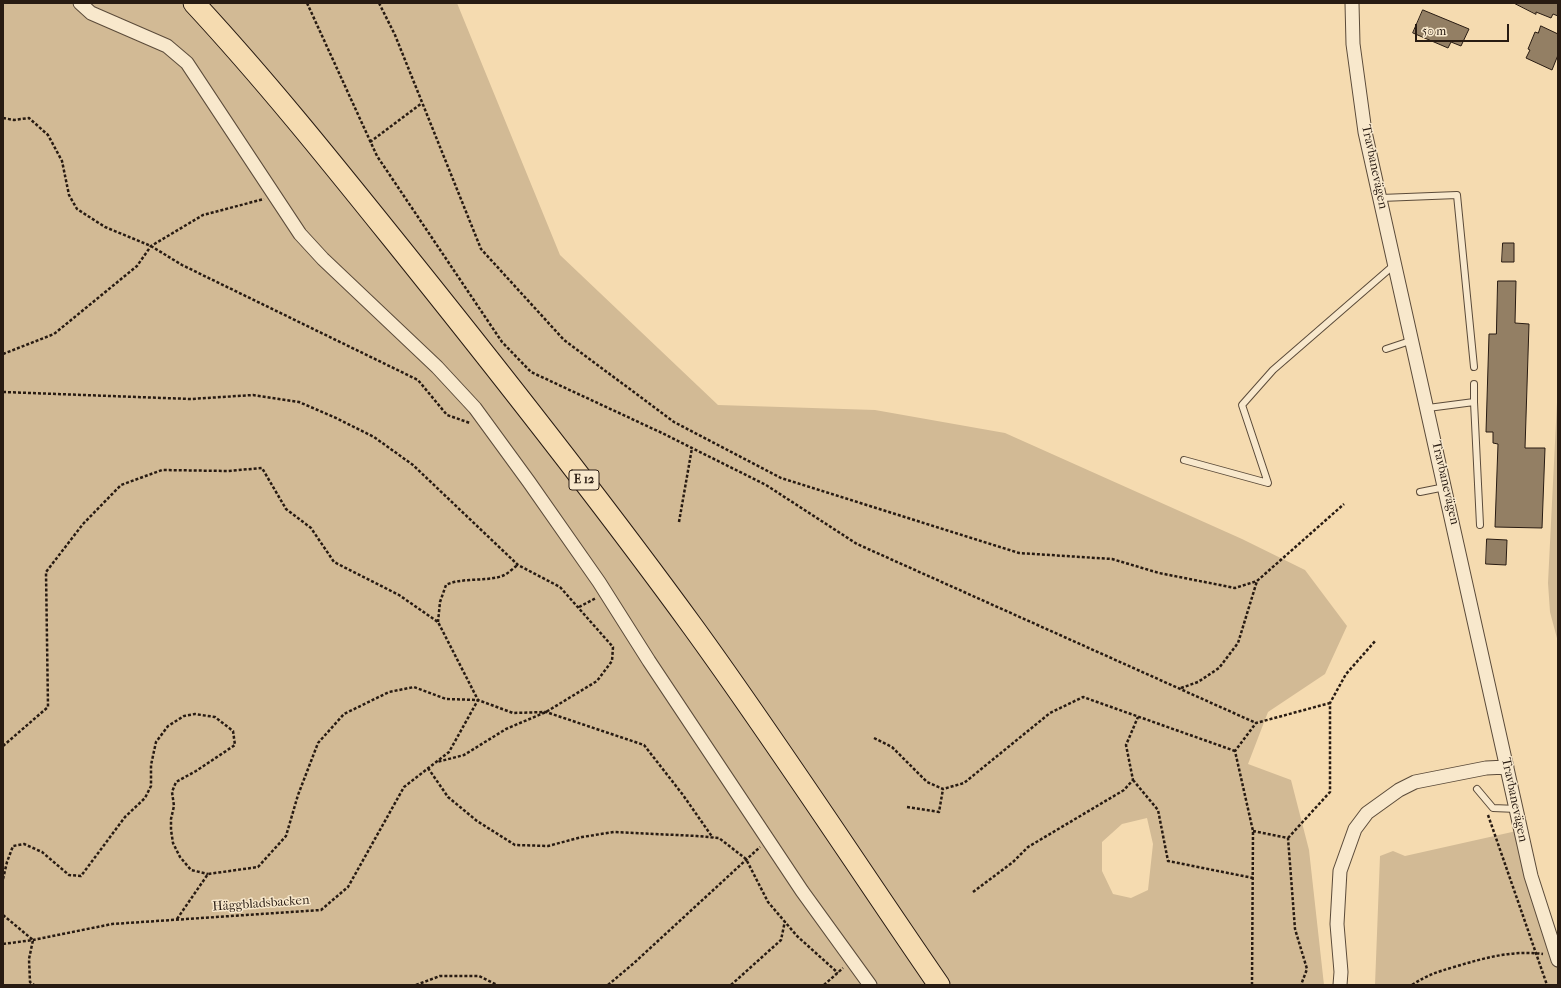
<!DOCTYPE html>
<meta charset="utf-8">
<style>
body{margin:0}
#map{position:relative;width:1561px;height:988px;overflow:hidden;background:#f5dbb0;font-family:"IM FELL French Canon",serif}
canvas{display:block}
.frame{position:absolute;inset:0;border:4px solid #281b12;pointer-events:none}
.scale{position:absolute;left:1415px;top:24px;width:94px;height:18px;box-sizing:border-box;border:2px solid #281b12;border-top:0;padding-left:5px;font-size:12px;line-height:14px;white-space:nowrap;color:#281b12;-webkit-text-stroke:3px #f8e8cc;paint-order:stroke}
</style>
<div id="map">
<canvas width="1561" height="988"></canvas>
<div class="frame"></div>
<div class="scale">50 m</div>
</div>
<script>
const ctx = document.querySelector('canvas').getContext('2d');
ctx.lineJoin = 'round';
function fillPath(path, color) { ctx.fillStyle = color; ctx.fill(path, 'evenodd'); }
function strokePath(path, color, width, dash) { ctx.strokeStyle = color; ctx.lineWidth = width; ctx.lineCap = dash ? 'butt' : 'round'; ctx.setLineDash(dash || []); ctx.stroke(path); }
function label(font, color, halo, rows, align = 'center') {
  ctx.font = font + ' "IM FELL French Canon",serif'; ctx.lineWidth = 3; ctx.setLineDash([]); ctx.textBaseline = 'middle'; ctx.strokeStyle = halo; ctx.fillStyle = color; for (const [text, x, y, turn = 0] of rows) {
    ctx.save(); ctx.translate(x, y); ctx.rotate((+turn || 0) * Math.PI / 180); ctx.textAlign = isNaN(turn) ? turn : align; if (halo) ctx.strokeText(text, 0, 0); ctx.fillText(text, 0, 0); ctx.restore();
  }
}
fillPath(new Path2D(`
 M3,3H457L560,255L718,405L875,410L1005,433L1242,539L1305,570L1347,626L1325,674L1268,712L1248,764L1291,780L1309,850L1324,985H3ZM1147,818L1153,844L1148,890L1131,898L1113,894L1102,871V842L1122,824Z
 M1558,382V642L1550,612L1548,583Z
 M1521,830L1558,960V985H1375L1380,856L1393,851L1405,856Z`), '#d2ba95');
const building = new Path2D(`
 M1514,3H1558V16L1553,14L1551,18L1536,12V14Z
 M1423,10L1469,29L1461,46L1451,42L1448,48L1413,33Z
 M1541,26L1558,34V55L1552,70L1526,58L1530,50L1528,49L1535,32L1538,33Z
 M1503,243H1514V262H1502Z
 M1498,281H1516L1515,323L1529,324L1525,448H1545L1542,528L1495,527L1498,444L1493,443V432H1486L1489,334H1496Z
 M1487,539L1507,540L1506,565L1486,564Z`);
fillPath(building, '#937f64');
strokePath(building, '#281b12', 1);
const service = new Path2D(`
 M1381,198L1457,195L1474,367
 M1386,349L1413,340
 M1474,402L1480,525
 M1428,408L1474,402V384
 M1184,460L1268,483L1242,405L1273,370L1394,265
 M1420,492L1445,487
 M1477,789L1493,808L1517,809`);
const minor = new Path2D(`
 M80,3L91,13L167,46L187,63L300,234L323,259L437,367L475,408L529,482L599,582L649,661L802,891L870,985
 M1352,3L1353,44L1365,132L1531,876L1558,960
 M1340,985L1341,972L1337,924L1340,871L1355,829L1367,813L1399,790L1415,782L1486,768L1507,767`);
const trunk = new Path2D(`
 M194,3C270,85 339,172 409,259C506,380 602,502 693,627C778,744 857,866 939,985`);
strokePath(service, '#5b4b3a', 8);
strokePath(minor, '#5b4b3a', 15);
strokePath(trunk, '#281b12', 23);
strokePath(new Path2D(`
 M307,3L377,156L502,342L531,372L662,433L766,485L857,544L1256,723
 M379,3L395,35L481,249L564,340L674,422L781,478L1019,553L1112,559L1159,573L1235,588L1257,581L1344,504
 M3,118L14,120L29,118L48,135L62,161L69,195L77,209L105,227L151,246L182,265L418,380L447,415L470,423
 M370,142L422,103
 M3,354L54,334L137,266L151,246L203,215L264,199
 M3,392L191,399L253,395L299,402L336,418L374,437L413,465L518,565L560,587L613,647L612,661L597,681L546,712L506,729L464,755L437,762
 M679,522L692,448
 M579,607L596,598
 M438,622L440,602L446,585C462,577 485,582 502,576C508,574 513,568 518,565
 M1181,688L1198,682L1219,668L1238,643L1257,581
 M874,738L892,747L927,782L943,789L964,783L1050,713L1083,697L1235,751
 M3,746L48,707L46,572L83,524L121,485L162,470L228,471L262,468L286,509L311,528L334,562L399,595L438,622L478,700L513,713L546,712L644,745L683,795L713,838
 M428,768L448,797L477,821L515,845L548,846L582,837L614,832L697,836L719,838L746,859L768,902L797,936L838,973
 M1133,780L1158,810L1168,861L1253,878
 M907,807L939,812L943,789
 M1488,815L1547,985
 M1253,831L1288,838L1295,929L1307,969L1301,985
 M1288,838L1330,792V703L1346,674L1376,640
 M3,879L7,862L13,846L24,844L42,852L69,875L81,876L125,817L145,798L151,786V765L156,742L168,726L184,716L195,714L215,717L233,731L235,745L196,771L176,782L172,792L174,806L171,819V830L173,843L180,857L191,870L208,874
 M973,892L1013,862L1028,847L1124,790L1133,780L1126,745L1138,717
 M3,915L33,940L29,959L30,982L34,985
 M3,944L33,940L112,924L321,910L348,887L404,787L449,752L478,700L446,699L414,687L389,692L344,714L318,743L298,795L286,836L258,867L208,874L177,919
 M416,985L440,976H479L497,985
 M608,985L634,963L760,847
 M731,985L781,940L785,921
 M824,985L843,968
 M1252,985L1253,831L1235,751L1256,723L1330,703
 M1412,985C1427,975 1437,972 1454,967C1484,958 1512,950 1543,954`), '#281b12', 2.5, [3, 2]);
strokePath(service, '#f8e8cc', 6);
strokePath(minor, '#f8e8cc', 13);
strokePath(trunk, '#f5dbb0', 21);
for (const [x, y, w] of [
 [584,480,30]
]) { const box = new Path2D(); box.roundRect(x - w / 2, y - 10, w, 20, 3); ctx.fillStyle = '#f8e8cc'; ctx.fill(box); strokePath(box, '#281b12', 1); }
label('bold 12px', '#281b12', null, [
 ["E 12",584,480]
]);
label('13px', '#281b12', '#f8e8cc', [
 ["Travbanevägen",1374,167,78],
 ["Travbanevägen",1445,483,77],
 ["Travbanevägen",1514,800,78],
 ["Häggbladsbacken",261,904,-4]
]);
</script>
